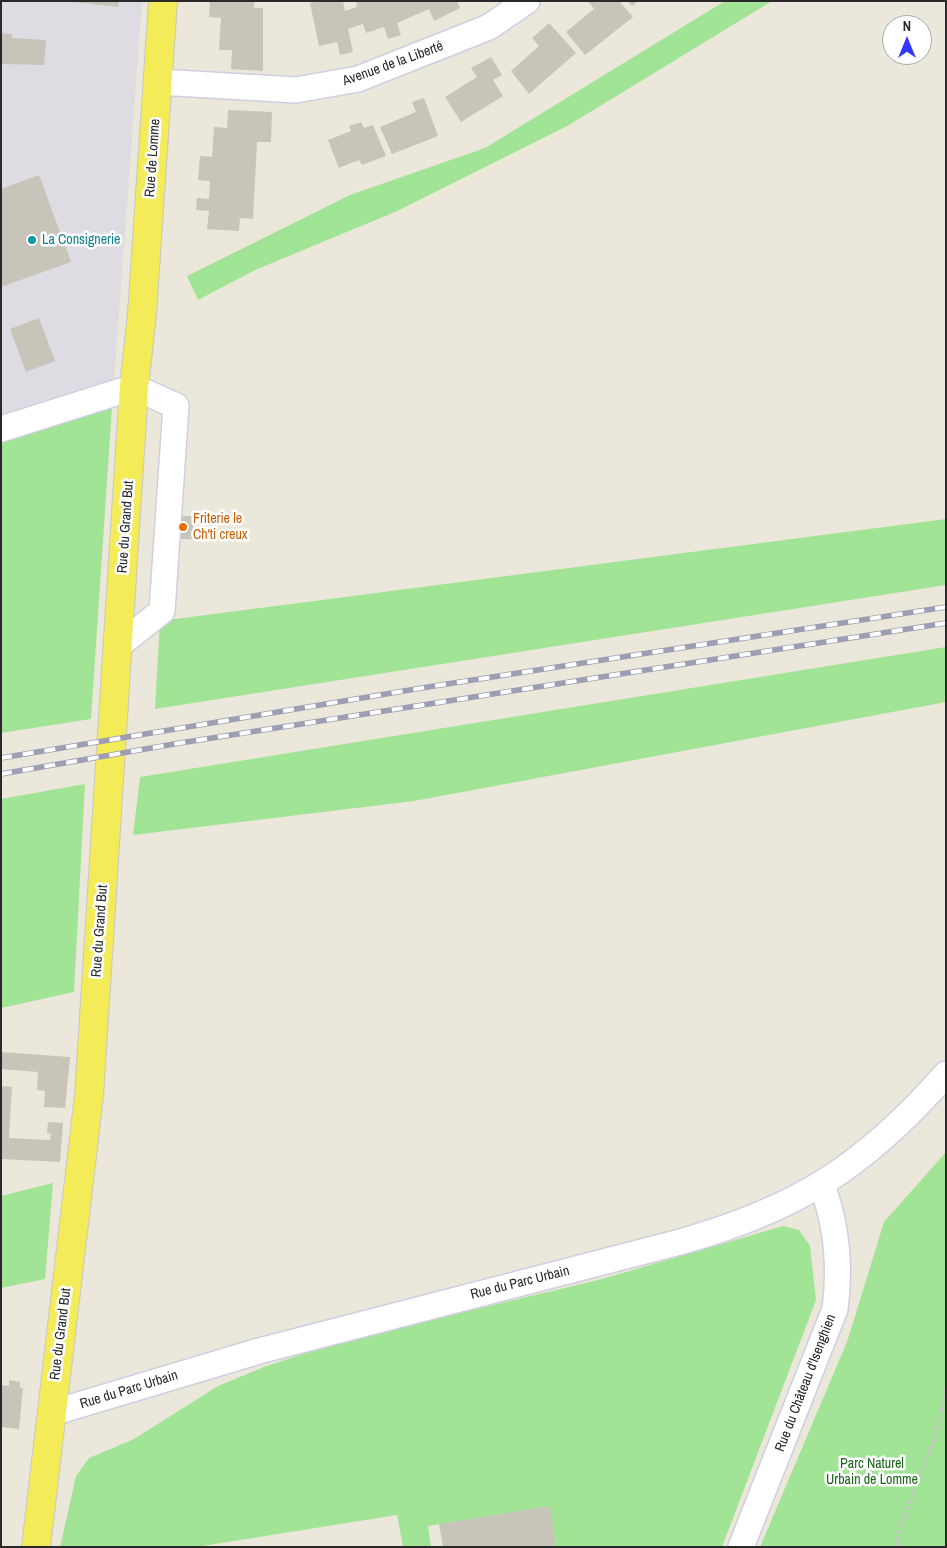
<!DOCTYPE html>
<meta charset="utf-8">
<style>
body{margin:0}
#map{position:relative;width:947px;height:1548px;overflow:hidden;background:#ebe7da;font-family:"Archivo Narrow",sans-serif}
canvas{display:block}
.frame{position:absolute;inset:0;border:2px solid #292929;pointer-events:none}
.north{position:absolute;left:882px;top:15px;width:50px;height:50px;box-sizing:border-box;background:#fff;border:1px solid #a9a9a9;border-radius:50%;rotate:0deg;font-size:14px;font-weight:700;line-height:20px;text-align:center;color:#292929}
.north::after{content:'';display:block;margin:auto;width:18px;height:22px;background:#3536fd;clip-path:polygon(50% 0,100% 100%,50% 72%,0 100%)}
</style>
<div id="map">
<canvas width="947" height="1548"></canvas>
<div class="frame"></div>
<div class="north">N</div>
</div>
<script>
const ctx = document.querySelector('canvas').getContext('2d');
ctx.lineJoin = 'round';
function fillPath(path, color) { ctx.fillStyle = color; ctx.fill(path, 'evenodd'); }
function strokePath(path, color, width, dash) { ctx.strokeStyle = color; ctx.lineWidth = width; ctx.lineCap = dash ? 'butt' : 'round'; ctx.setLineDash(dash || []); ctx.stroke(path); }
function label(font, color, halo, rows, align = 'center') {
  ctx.font = font + ' "Archivo Narrow",sans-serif'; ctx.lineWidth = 5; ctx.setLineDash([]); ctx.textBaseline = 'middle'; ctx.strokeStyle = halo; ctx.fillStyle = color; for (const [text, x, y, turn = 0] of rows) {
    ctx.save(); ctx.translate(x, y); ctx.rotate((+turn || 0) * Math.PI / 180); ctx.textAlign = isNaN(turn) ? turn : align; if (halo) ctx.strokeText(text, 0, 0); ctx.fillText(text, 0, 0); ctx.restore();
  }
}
fillPath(new Path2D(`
 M1,1H142L112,407L1,442Z`), '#dfdbe3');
fillPath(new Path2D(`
 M725,1H772L569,125L395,212L255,270L198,300L187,276L350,195L485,148Z
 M112,407L91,719L1,733V442Z
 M946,519V585L155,709L160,621Z
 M946,647V702L414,801L133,835L140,777Z
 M85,784L74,992L1,1008V799Z
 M946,1152V1547H760L847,1342L884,1222Z
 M53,1183L45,1279L1,1288V1196Z
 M783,1226L799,1230L810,1246L816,1300L722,1547H556L549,1507L428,1526L431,1547H403L397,1515L196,1547H60L76,1476L89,1458L134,1439L218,1386L264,1367L339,1342L602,1279Z`), '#a1e495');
fillPath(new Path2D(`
 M65,1H119L118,7Z
 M210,1H254V8H263V71L231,69L232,50H219L221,18L209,17Z
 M321,1H343L345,11L357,7L356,1H457L460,8L434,21L429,9L397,23L401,35L388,39L384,27L366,33L363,24L348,29L353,52L340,55L337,42L319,46L310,3Z
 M588,1H619L633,17L585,55L566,32L594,9Z
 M627,1H638L632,6Z
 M549,23L576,53L529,94L511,71L539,46L532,38Z
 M1,33L12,34V38L46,40L44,65L1,64Z
 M491,57L502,75L493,80L503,96L461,122L445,97L477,77L471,68Z
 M424,98L438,136L392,154L380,127L416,112L412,102Z
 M228,110L272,112L271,142H257L253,219L240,218L239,231L207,229L209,211L196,210L197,198L209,199L210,181L198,180L200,156L212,157L214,127L227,128Z
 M361,122L364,128L373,125L386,156L362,165L359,160L339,168L328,140L351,131L349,126Z
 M39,175L71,262L1,287V189Z
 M39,318L55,361L26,372L10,329Z
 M173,516H193V539H173Z
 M1,1052L70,1057L65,1108L44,1107L45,1091L37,1090L38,1072L1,1069Z
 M1,1086L12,1087L9,1138L50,1140L51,1134L47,1133L48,1122L63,1123L60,1162L1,1159Z
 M9,1380L20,1382V1388H23L19,1429L1,1427V1385L9,1386Z
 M550,1506L556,1547H443L439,1524Z`), '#c7c5b9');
const minor = new Path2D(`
 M158,82L296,90L358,79L489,27L527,1
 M1,429L134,387L176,406L162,611L118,646
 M52,1413L259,1351L680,1242C798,1209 865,1166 946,1074
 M741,1547L835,1309C841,1265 837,1226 822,1185`);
const major = new Path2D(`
 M36,1547L89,1096L134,387L142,314L163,1`);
strokePath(minor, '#cfcfe2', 28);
strokePath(major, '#c7c7c7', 30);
strokePath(new Path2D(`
 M897,1547L898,1533L936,1435L946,1389`), '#c7c7c7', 3, [4, 2.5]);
strokePath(minor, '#fff', 25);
strokePath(major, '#f3eb57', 28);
const rail = new Path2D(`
 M1,758L434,686L946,607
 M1,774L180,743L946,623`);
strokePath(rail, '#9d9db4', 5.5);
strokePath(rail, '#fff', 4, [11]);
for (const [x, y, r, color] of [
 [32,240,5,"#0f9aa8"],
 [183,527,5,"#e8710a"]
]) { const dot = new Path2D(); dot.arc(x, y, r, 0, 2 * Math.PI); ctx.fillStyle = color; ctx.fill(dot); strokePath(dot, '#fff', 2); }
label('14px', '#292929', '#fff', [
 ["Avenue de la Liberté",393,64,-20],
 ["Rue de Lomme",153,158,-86],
 ["Rue du Grand But",126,527,-86],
 ["Rue du Grand But",100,931,-86],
 ["Rue du Parc Urbain",520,1283,-14],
 ["Rue du Grand But",61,1334,-83],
 ["Rue du Château d'Isenghien",806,1383,-69],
 ["Rue du Parc Urbain",129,1390,-17]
]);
label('14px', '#0d838f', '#fff', [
 ["La Consignerie",42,240]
], 'left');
label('14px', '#c56008', '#fff', [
 ["Friterie le",193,519],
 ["Ch'ti creux",193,535]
], 'left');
label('14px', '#1a6618', '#fff', [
 ["Parc Naturel",872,1464],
 ["Urbain de Lomme",872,1480]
]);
</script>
